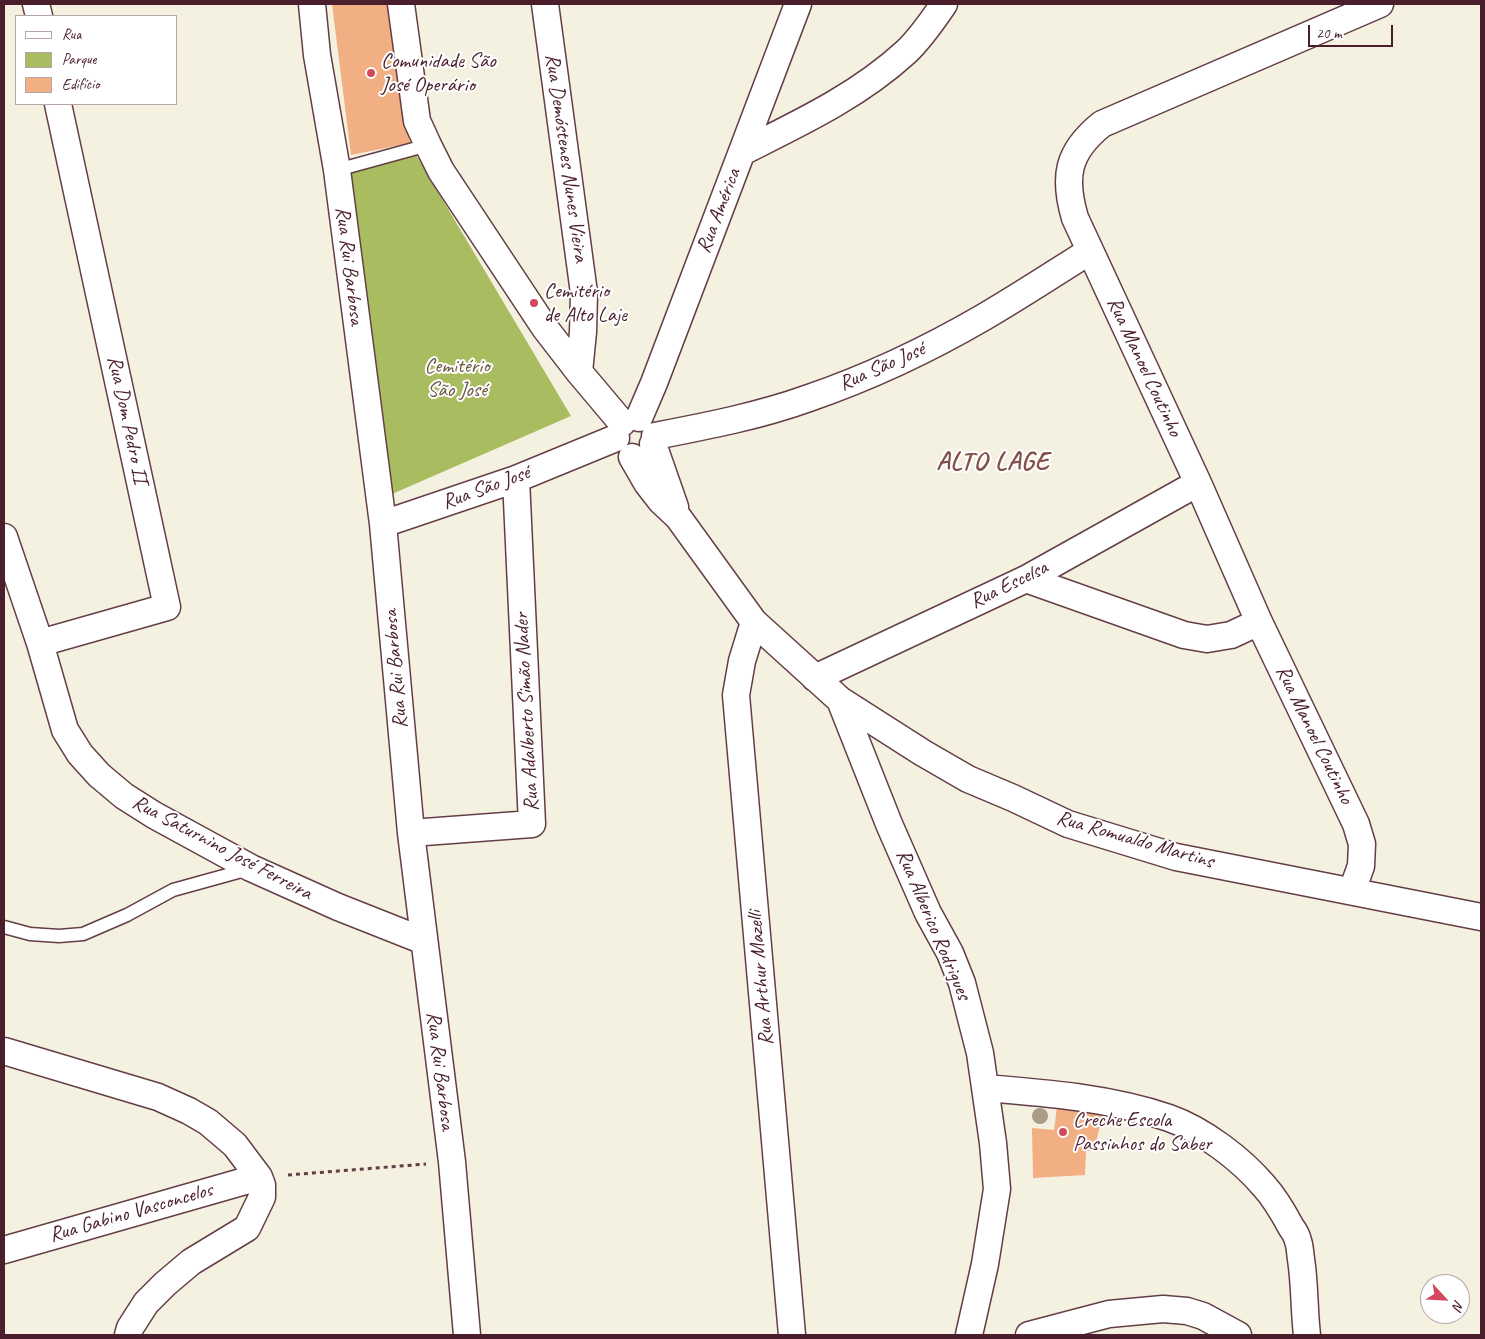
<!DOCTYPE html>
<meta charset="utf-8">
<style>
body{margin:0}
#map{position:relative;width:1485px;height:1339px;overflow:hidden;background:#f5f1e0;font-family:Caveat,sans-serif}
canvas{display:block}
.frame{position:absolute;inset:0;border:5px solid #4a1f2b;pointer-events:none}
.legend{position:absolute;left:15px;top:15px;width:162px;height:90px;box-sizing:border-box;background:#fff;border:1px solid #b7a5aa;margin:0;padding:6px 9px;list-style:none;font-size:15px;color:#4a1f2b}
.legend li{display:flex;align-items:center;gap:10px;height:25px}
.legend b{width:25px;border:1px solid #b7a5aa}
.north{position:absolute;left:1420px;top:1274px;width:50px;height:50px;box-sizing:border-box;background:#fff;border:1px solid #b7a5aa;border-radius:50%;rotate:115deg;font-size:14px;font-weight:700;line-height:20px;text-align:center;color:#4a1f2b}
.north::after{content:'';display:block;margin:auto;width:18px;height:22px;background:#d1495b;clip-path:polygon(50% 0,100% 100%,50% 72%,0 100%)}
.scale{position:absolute;left:1308px;top:25px;width:85px;height:22px;box-sizing:border-box;border:2px solid #4a1f2b;border-top:0;padding-left:6px;font-size:15px;line-height:18px;white-space:nowrap;color:#4a1f2b;-webkit-text-stroke:4px #fff;paint-order:stroke}
</style>
<div id="map">
<canvas width="1485" height="1339"></canvas>
<div class="frame"></div>
<ul class="legend">
<li><b style="height:6px;background:#fff"></b>Rua</li>
<li><b style="height:14px;background:#a9bc60"></b>Parque</li>
<li><b style="height:14px;background:#f1af83"></b>Edifício</li>
</ul>
<div class="north">N</div>
<div class="scale">20 m</div>
</div>
<script>
const ctx = document.querySelector('canvas').getContext('2d');
ctx.lineJoin = 'round';
function fillPath(path, color) { ctx.fillStyle = color; ctx.fill(path, 'evenodd'); }
function strokePath(path, color, width, dash) { ctx.strokeStyle = color; ctx.lineWidth = width; ctx.lineCap = dash ? 'butt' : 'round'; ctx.setLineDash(dash || []); ctx.stroke(path); }
function label(font, color, halo, rows, align = 'center') {
  ctx.font = font + ' Caveat,sans-serif'; ctx.lineWidth = 4; ctx.setLineDash([]); ctx.textBaseline = 'middle'; ctx.strokeStyle = halo; ctx.fillStyle = color; for (const [text, x, y, turn = 0] of rows) {
    ctx.save(); ctx.translate(x, y); ctx.rotate((+turn || 0) * Math.PI / 180); ctx.textAlign = isNaN(turn) ? turn : align; if (halo) ctx.strokeText(text, 0, 0); ctx.fillText(text, 0, 0); ctx.restore();
  }
}
fillPath(new Path2D(`
 M416,155L571,416L392,494L350,171Z`), '#a9bc60');
fillPath(new Path2D(`
 M332,4H392L410,143L351,155Z
 M1057,1107L1103,1113L1094,1151H1086L1085,1175L1033,1178L1032,1128L1054,1130Z`), '#f1af83');
const lane = new Path2D(`
 M337,170L428,145
 M4,927L30,934L59,936L83,934L127,915L173,890L249,869`);
const street = new Path2D(`
 M36,4L39,16
 M312,4L317,55L337,170L383,524L411,833L452,1162L467,1335
 M401,4L417,121L428,145L441,171L545,328L579,372L622,423
 M545,4L584,293L583,332L579,372
 M742,152C800,123 858,96 906,52C921,38 933,20 944,4
 M639,418L654,383L798,4
 M655,436C707,426 759,416 809,398C870,377 929,349 984,317C1020,296 1055,273 1090,251
 M653,444L675,507
 M632,457L647,483L661,501L678,517L754,622L840,700L923,753L968,779L1013,798L1068,824L1176,857L1481,917
 M383,524L516,479L616,438
 M4,537L40,643L65,730L80,754L99,775L124,796L154,815L251,868L338,907L424,941
 M1026,579L1184,635L1207,639L1231,635L1259,622
 M754,622L742,661L736,695L792,1335
 M40,643L167,607L58,104
 M815,678L1026,579L1198,483
 M840,700L889,824L928,913L950,953L962,983L980,1053L993,1143L997,1189L985,1264L969,1335
 M411,833L532,824L516,479
 M1352,891L1361,866L1362,844L1356,824L1259,622L1198,483L1075,218C1063,177 1067,152 1102,124L1380,4
 M4,1051L158,1097L189,1111L208,1122L235,1145L259,1177L262,1185V1197L247,1228L191,1262L165,1284L146,1303L130,1328L128,1335
 M985,1088C1047,1093 1110,1098 1169,1118C1203,1130 1241,1159 1264,1186C1275,1198 1283,1212 1291,1227C1294,1231 1297,1236 1298,1241C1300,1246 1300,1253 1301,1259C1305,1285 1304,1310 1307,1335
 M4,1250L259,1177
 M1029,1335L1109,1314L1163,1309L1187,1311L1203,1316L1238,1335`);
strokePath(lane, '#643e46', 15);
strokePath(street, '#643e46', 29);
strokePath(new Path2D(`
 M288,1175L426,1164`), '#643e46', 3, [4, 4]);
strokePath(lane, '#fff', 12);
strokePath(street, '#fff', 26);
ctx.fillStyle = '#a99c87';
for (const [x, y] of [
 [1040,1116]
]) { ctx.beginPath(); ctx.arc(x, y, 8, 0, 2 * Math.PI); ctx.fill(); }
for (const [x, y, r, color] of [
 [371,73,5,"#d1495b"],
 [534,303,5,"#d1495b"],
 [1063,1132,5,"#d1495b"]
]) { const dot = new Path2D(); dot.arc(x, y, r, 0, 2 * Math.PI); ctx.fillStyle = color; ctx.fill(dot); strokePath(dot, '#fff', 2); }
label('21px', '#4a1f2b', '#fff', [
 ["Comunidade São",381,61],
 ["José Operário",381,85],
 ["Cemitério",544,291],
 ["de Alto Laje",544,315],
 ["Creche Escola",1073,1120],
 ["Passinhos do Saber",1073,1144]
], 'left');
label('21px', '#4a1f2b', '#fff', [
 ["Rua Demóstenes Nunes Vieira",566,158,82],
 ["Rua América",719,211,-69],
 ["Rua Rui Barbosa",349,266,83],
 ["Rua São José",882,367,-24],
 ["Rua Manoel Coutinho",1144,367,65],
 ["Rua Dom Pedro II",127,420,78],
 ["Rua São José",486,488,-20],
 ["Rua Escelsa",1009,585,-26],
 ["Rua Rui Barbosa",396,669,-95],
 ["Rua Adalberto Simão Nader",527,712,-93],
 ["Rua Manoel Coutinho",1314,735,64],
 ["Rua Romualdo Martins",1135,840,16],
 ["Rua Saturnino José Ferreira",222,848,28],
 ["Rua Alberico Rodrigues",933,925,67],
 ["Rua Arthur Mazelli",761,978,-95],
 ["Rua Rui Barbosa",440,1071,83],
 ["Rua Gabino Vasconcelos",131,1213,-16]
]);
label('21px', '#6b563e', '#fff', [
 ["Cemitério",457,366],
 ["São José",457,390]
]);
ctx.letterSpacing = '1px';
label('bold 26px', '#84514a', '#fff', [
 ["ALTO LAGE",993,462]
]);
ctx.letterSpacing = '0px';
</script>
